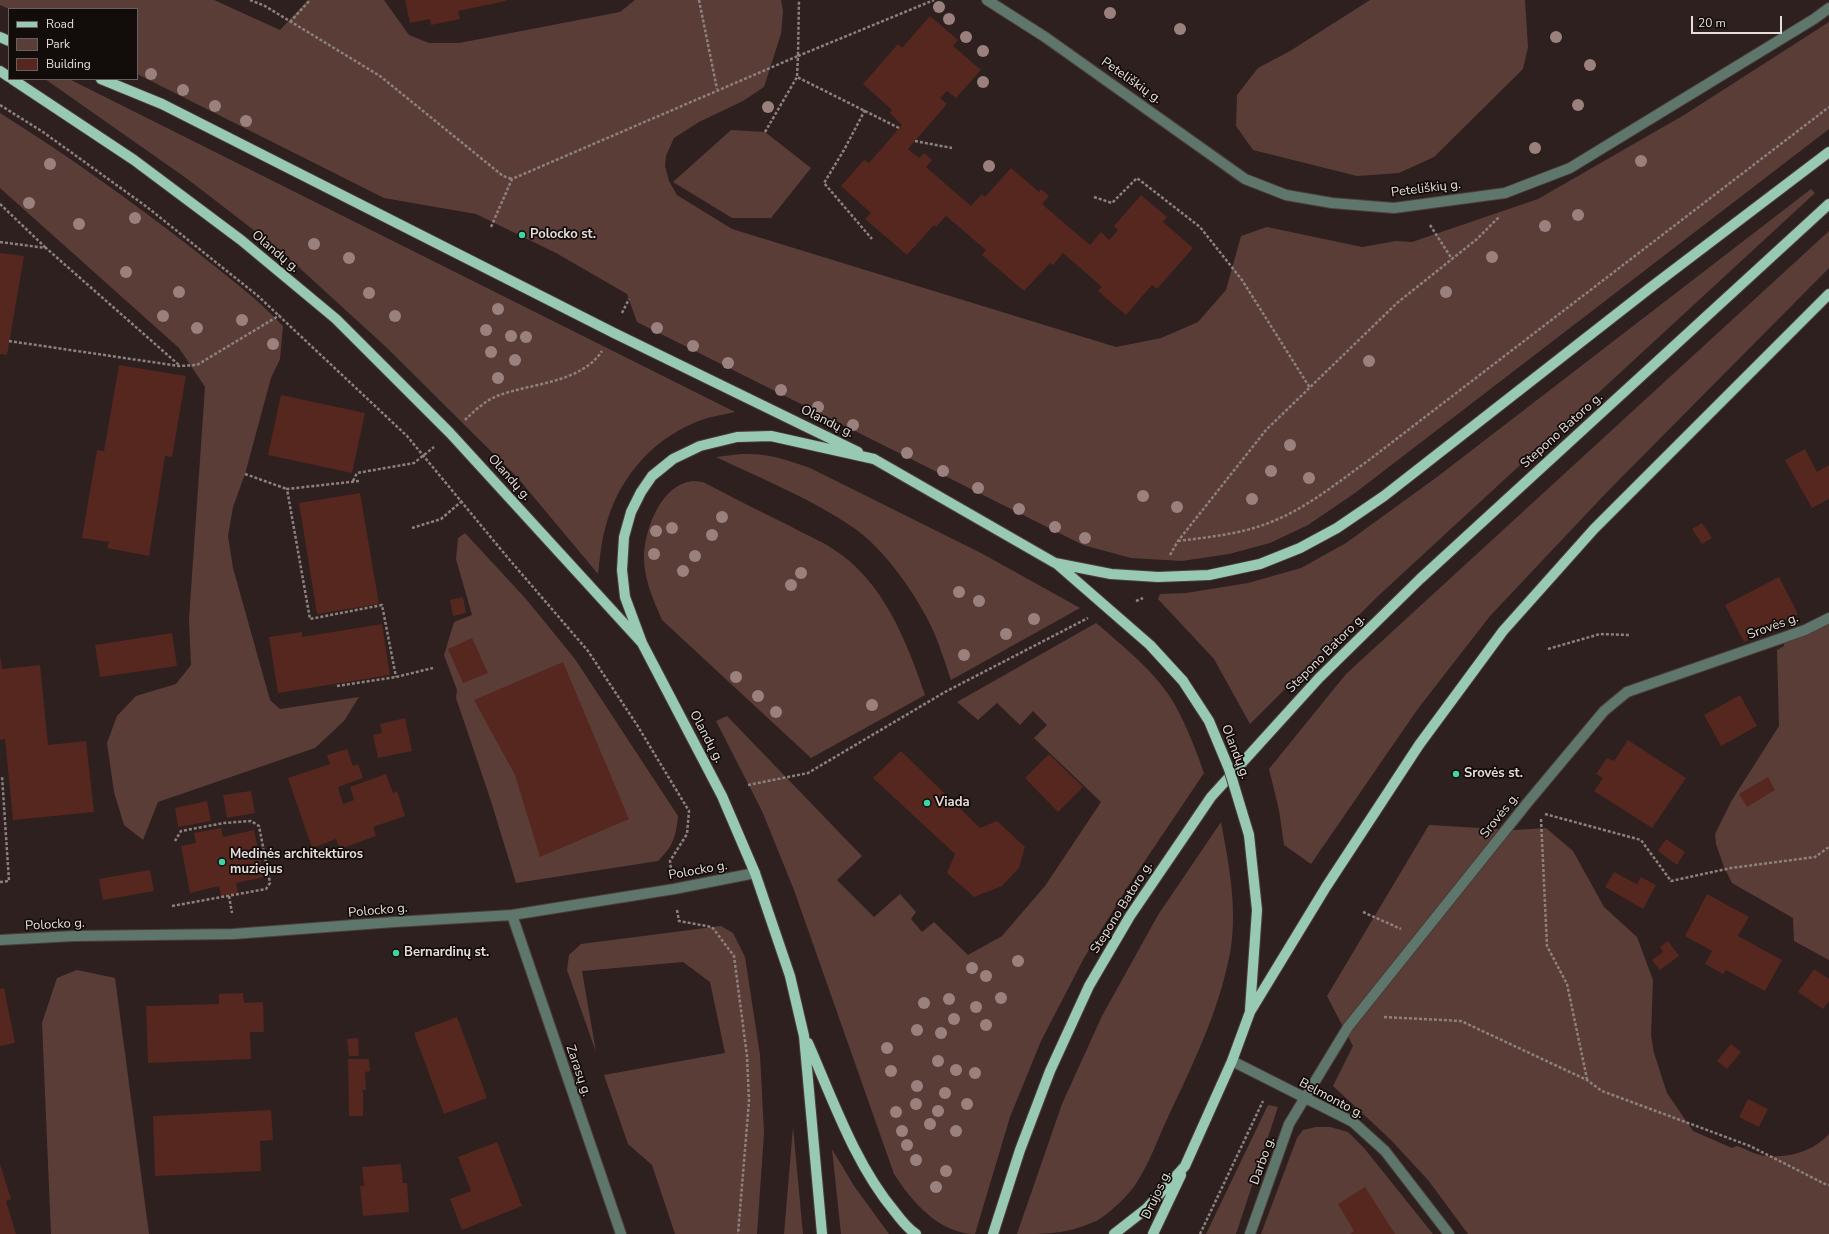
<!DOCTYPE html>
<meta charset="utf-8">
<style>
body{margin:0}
#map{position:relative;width:1829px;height:1234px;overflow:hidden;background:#2e201e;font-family:"Nunito Sans",sans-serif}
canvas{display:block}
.legend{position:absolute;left:8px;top:8px;width:130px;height:72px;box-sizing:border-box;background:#120c0a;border:1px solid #67605e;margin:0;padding:5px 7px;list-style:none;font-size:12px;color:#e6dddb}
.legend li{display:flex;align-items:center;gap:8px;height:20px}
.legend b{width:20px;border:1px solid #67605e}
.scale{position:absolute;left:1691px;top:16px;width:91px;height:18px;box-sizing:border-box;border:2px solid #e6dddb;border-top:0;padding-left:5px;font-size:12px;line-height:14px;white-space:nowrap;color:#e6dddb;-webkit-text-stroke:3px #120c0a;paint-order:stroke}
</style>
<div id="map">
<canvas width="1829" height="1234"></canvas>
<ul class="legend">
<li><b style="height:5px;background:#98c9b3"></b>Road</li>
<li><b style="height:11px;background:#5b3d37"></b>Park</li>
<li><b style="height:11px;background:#55271e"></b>Building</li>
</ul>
<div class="scale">20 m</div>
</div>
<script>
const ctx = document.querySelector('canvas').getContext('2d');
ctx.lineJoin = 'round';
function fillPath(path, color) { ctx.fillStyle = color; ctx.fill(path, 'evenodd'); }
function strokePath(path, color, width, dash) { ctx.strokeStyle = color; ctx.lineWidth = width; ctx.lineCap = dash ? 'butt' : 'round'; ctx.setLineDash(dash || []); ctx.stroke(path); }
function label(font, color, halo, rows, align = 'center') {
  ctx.font = font + ' "Nunito Sans",sans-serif'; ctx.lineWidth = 3.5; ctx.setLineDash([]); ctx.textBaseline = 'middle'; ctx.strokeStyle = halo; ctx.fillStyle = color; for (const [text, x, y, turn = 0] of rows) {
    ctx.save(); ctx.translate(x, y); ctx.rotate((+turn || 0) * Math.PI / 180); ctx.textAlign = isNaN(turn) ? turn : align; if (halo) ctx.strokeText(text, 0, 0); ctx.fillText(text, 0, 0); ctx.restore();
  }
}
fillPath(new Path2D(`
 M0,0H214L280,30L308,0H384L409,35L429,43H459L620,12L635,0H781L783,11L781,34L764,87L743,101L699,122L674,138L666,156L665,166L669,181L677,195L732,229L1116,347L1161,338L1198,322L1226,290L1241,236L1267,227L1362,247L1396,241L1412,242L1538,199L1684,115L1829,22V129L1355,493L1308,525L1270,543L1229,554L1182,561L1131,558L1083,545L637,322L627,294L556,253L476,214L384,198L137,74V9H9L0,5Z
 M1370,0H1525L1528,47L1523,69L1434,157L1399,173L1357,176L1253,150L1236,126L1237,95L1258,68L1290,51Z
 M45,79H69L735,412C722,415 706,417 694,423C649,442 617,481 605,529C601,543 600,559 598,574L517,477L386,347L281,251L186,178Z
 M0,113C67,155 130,200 193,249C224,274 256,297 283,326L280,359L271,378L245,474L233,507L228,536L233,568L270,700L280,709L359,697L344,721L315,748L158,802L143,840L124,825L114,792L107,743L117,716L136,696L176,684L191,665L189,619L205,387L179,348L0,188Z
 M731,130L765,132L811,168L771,218H732L673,182Z
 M1811,189L1815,193L1377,597L1250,724L1214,659L1158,599L1160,594L1186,593L1248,583L1301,568L1346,543L1437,477Z
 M1829,231V268L1607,492L1490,616L1417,710L1311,864L1284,845L1279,810L1269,769L1346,674Z
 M741,454C768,453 785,459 810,468L981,553L1080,608L951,680C944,660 938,639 928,620C912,589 883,548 854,528C812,499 762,479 716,457Z
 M693,481L703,482C732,497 761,512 790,526C804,534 820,540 833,549C883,580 907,642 925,695L811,758L662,620C654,601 644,580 644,558C644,530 661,484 693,481Z
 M465,533L526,599L575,659L678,816C676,837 673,846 658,861L516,883L490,798L456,698L457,690L444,655L454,622L472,615L456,559L458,538Z
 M1829,615V960L1794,941L1793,918L1732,883L1724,867L1716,844L1715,834L1732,800L1779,726L1777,650L1784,646V638Z
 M1096,623C1123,646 1158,674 1175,705C1187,727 1196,750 1204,773L1130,883L1084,958L1041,1041L1010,1117L975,1234C940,1234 912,1202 894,1174L794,890L762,811L716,721L727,716L862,856L837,880L874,917L900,894L916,912L911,919L922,932L934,922L968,955L1002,936L1045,886L1101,802L1034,738L1047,725L1033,711L1020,725L997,703L978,720L957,702Z
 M1221,822C1229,864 1238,911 1230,953C1219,1011 1193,1064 1168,1117C1158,1138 1150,1162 1137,1182C1130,1194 1110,1213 1098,1220C1068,1234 1050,1234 1017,1234L1062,1104L1102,1016L1158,915Z
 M1429,825L1515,830L1546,828L1573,851L1604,907L1637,937L1653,980L1651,1035L1654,1053L1667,1093L1693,1131L1732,1148L1737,1146C1746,1149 1758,1156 1767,1156C1790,1158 1814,1151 1829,1134V1234H1468L1428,1180L1390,1139L1333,1086L1353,1046L1327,996Z
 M721,926L733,933L745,957L760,1055L764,1133L757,1234H675L652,1165L628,1144L604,1075L725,1053L710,982L683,962L582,971L596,1052L567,970L569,955L581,944Z
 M77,970L115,978L149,1234H51L42,1023L57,978Z
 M1268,1105L1278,1107L1236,1234H1206Z
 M793,1127L803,1234H784Z
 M1316,1127H1330L1348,1132L1364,1148L1433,1234H1261L1297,1138L1303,1130Z
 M832,1149L854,1186L889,1234H841Z`), '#5b3d37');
fillPath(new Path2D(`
 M405,0H506V1L458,11L460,19L431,25L430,19L410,23Z
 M930,16L958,40L953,46L981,70L956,98L947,91L940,98L947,104L908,149L919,158L924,153L932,160L926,167L971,206L982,194L985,197L1011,168L1039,192L1041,189L1049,196L1042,204L1090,245L1101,232L1109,240L1118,230L1114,226L1141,195L1167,217L1163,222L1193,248L1157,289L1152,285L1126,315L1098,291L1102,287L1063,253L1053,265L1050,263L1024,291L982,255L986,250L946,216L936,227L934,225L907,255L865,219L871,213L841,186L864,160L869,163L902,125L890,113L892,110L863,84L898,44L902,48Z
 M0,253L24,256L7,355L0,354Z
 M119,365L186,376L172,457L165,456L149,556L107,548L109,542L82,538L97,450L104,451Z
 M281,395L365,413L352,473L268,455Z
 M1805,449L1817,472L1829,465V499L1812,508L1785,460Z
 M360,493L379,604L317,614L299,503Z
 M1702,523L1712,538L1702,544L1692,529Z
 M1779,577L1798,614L1744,642L1725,605Z
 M463,597L466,613L453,616L450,600Z
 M382,624L390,675L278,693L269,637L302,632V637Z
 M172,633L177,666L100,677L95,645Z
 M472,638L488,673L463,683L448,649Z
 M0,655L2,669L40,665L48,745L86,741L94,812L13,820L5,739L0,740Z
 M563,662L629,819L540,857L515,775L474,700Z
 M1740,695L1757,726L1721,746L1704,715Z
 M405,718L412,751L378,758L373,735L382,733L380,724Z
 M1628,740L1686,778L1652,828L1594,791L1603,778L1596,774L1607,758L1614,761Z
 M347,749L353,766L358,764L363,778L338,787L343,804L354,800L350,787L386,774L393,793L397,791L405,816L373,827L376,836L340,849L336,839L312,848L288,778L330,764L327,755Z
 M901,751L980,828L997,821L1025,847L1019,868L1002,886L974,897L947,873L955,854L873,778Z
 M1049,754L1083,787L1058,812L1025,778Z
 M1768,777L1775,790L1747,807L1739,794Z
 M251,791L255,813L227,818L223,795Z
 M207,801L211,821L178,827L175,808Z
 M221,828L223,837L254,830L264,877L236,883L238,893L221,896L219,886L190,893L181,846L196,843L194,833Z
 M1666,839L1685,852L1677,865L1658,851Z
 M150,870L154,891L103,900L99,879Z
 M1614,872L1637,884L1641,877L1656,885L1643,909L1605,887Z
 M1707,894L1749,917L1738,936L1782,960L1765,991L1726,970L1723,974L1705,964L1712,951L1685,936Z
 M1668,941L1679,956L1660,970L1652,960L1663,952L1660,947Z
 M1814,969L1829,979V1001L1823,1009L1798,992Z
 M4,988L15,1043L0,1046V989Z
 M243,993L244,1003L263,1002L264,1032H250L251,1059L148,1063L146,1006L219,1004V994Z
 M457,1017L487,1098L444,1114L414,1033Z
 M358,1038L359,1056H349L347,1039Z
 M1731,1044L1741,1052L1727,1069L1717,1061Z
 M348,1059H369L370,1071L365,1072L366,1090H363V1116H349Z
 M1748,1099L1768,1109L1759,1127L1739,1117Z
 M271,1110L273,1140L260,1141L261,1171L155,1176L153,1116Z
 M497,1142L522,1206L462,1230L450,1199L471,1191L458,1157Z
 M0,1164L11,1199L6,1201L16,1234H0Z
 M401,1164L403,1183H407L409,1212L363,1216L360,1186H364L362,1167Z
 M1365,1187L1395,1234H1349L1354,1231L1338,1204Z`), '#55271e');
const minor = new Path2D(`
 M987,0L1045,37L1245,179L1286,195L1332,203L1394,208L1505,193L1570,168L1814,19L1829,8
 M512,915L621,1234
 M0,940L74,936L233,934L394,922L512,915L674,889L755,873
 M1232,1061L1353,1122L1385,1151L1449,1234
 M1250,1234L1289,1124L1348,1027L1528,802L1604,711L1627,692L1805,630L1829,618`);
const major = new Path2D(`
 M0,37L9,41
 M0,71L9,77
 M12,79L134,160L241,240L336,319L450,433L642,643L722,796L755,873L790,976L804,1036L822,1234
 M101,79L162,104L614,333L858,452
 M1057,564L1150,645L1183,681
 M642,643L625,597L622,570L624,537L631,512L641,492L652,476L673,459L700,446L737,437L771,436L874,459L1055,563L1111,574L1158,577L1209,575L1260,564L1300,548L1337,528L1384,496L1650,288L1829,152
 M1249,835L1257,910L1250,1010
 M808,1043C833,1100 855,1164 895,1212C901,1220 907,1228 916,1234
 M993,1234L1020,1150L1050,1071L1089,986L1130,916L1211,797L1319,678L1420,579L1829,204
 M1114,1234L1146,1209L1185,1166L1232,1061L1250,1012L1326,887L1419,745L1503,631L1594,529L1829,294
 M1153,1234L1181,1175`);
strokePath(minor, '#4b3e3c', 12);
strokePath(major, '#4b3e3c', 12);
strokePath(new Path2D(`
 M250,0L265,6L380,76L503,176L512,179
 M699,0L717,89
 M290,22L310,0
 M0,105L43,132L147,207L258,296L407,436L508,558L588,651L637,725L689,811L687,834L670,861L671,869
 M865,110L844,150L824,183L872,239
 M899,128L797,77L798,56L934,0
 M765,132L797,77
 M915,141L952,148
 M1094,197L1112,203L1137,178L1200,227L1242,280L1310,388
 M0,204L46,248
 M1430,225L1452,259
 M491,227L512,179L798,56L799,0
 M0,242L46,248L179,365
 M622,313L629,299
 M9,341L179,366L197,365L280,315
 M465,420C474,411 485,401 497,396C530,383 580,384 602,351
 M245,474L287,489
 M353,481L357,473L414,463L434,447
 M359,481L287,489L310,619L382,605L396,677
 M412,528L441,519L462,501
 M1178,541C1209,537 1242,534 1271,522C1307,508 1338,482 1369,460L1829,107
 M1170,555L1178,541L1266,430L1397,303L1477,239L1500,216
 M1136,601L1143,598
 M1548,649L1600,634L1629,635
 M337,686L396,677L433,668
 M748,785L808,773L945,692L1088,618
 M1545,814L1641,840L1671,881L1731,868L1815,857L1829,847
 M1541,819L1547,946L1567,984L1587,1079
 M0,882L9,881L2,776
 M229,896L232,913
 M172,906L266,889L270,883L259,826L251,821L224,823L181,831L175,841
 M677,910L679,921L712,927L734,956L747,1056L749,1101L738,1234
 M1363,912L1401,929
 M1384,1017L1461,1021L1587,1080L1602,1091L1750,1146L1825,1184L1829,1185
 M1200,1234L1263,1101`), '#8c817f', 2.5, [3, 2]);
strokePath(minor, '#5e766b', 10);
strokePath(major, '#98c9b3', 10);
const majorBridge = new Path2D(`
 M1183,681L1209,721L1229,769L1249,835`);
strokePath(majorBridge, '#4b3e3c', 12, []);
strokePath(majorBridge, '#98c9b3', 10);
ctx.fillStyle = '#9b817d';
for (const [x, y] of [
 [939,7],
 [1110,13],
 [949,19],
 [1180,29],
 [966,37],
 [1556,37],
 [983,51],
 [1590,65],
 [151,74],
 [983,82],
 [183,90],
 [1578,105],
 [215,106],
 [768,107],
 [246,121],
 [1535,148],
 [1641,161],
 [50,164],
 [989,166],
 [29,203],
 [1578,215],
 [135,218],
 [79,224],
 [1545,226],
 [314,244],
 [1492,257],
 [349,258],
 [126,272],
 [179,292],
 [1446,292],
 [369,293],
 [498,309],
 [163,316],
 [395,316],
 [242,320],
 [197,328],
 [657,328],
 [486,330],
 [511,336],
 [526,337],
 [273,344],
 [693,346],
 [491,352],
 [515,360],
 [1369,361],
 [728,363],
 [498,378],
 [781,390],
 [818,407],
 [853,425],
 [1290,445],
 [907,453],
 [943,471],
 [1271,471],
 [1309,478],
 [978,488],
 [1143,496],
 [1252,499],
 [1177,507],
 [1019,509],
 [722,517],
 [1055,527],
 [672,528],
 [656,531],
 [712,535],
 [1085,538],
 [654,554],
 [695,556],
 [683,571],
 [801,573],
 [791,585],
 [959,592],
 [979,601],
 [1034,619],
 [1006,634],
 [964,655],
 [736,677],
 [758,696],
 [872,705],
 [776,712],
 [1018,961],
 [972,968],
 [986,976],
 [1001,998],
 [949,999],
 [924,1003],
 [976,1007],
 [954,1019],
 [986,1025],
 [917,1030],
 [941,1033],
 [887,1048],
 [938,1061],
 [956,1070],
 [891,1071],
 [975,1073],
 [917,1086],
 [945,1093],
 [916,1104],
 [967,1104],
 [938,1111],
 [896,1112],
 [930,1124],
 [902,1131],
 [956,1131],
 [907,1145],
 [916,1160],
 [946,1171],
 [936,1187]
]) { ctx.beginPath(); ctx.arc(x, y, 6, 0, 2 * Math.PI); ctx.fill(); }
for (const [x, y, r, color] of [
 [522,235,4,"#40d4a2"],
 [1456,774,4,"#40d4a2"],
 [927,803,4,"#40d4a2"],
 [222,862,4,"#40d4a2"],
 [396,953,4,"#40d4a2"]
]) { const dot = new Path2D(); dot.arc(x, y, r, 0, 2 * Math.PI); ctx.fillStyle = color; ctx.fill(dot); strokePath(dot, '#120c0a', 1.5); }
label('13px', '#e6dddb', '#120c0a', [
 ["Peteliškių g.",1131,81,35],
 ["Peteliškių g.",1426,189,-7],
 ["Olandų g.",275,252,40],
 ["Olandų g.",827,422,26],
 ["Stepono Batoro g.",1562,431,-42],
 ["Olandų g.",509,478,48],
 ["Srovės g.",1773,627,-20],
 ["Stepono Batoro g.",1326,654,-45],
 ["Olandų g.",706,737,62],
 ["Olandų g.",1235,752,69],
 ["Srovės g.",1500,816,-51],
 ["Polocko g.",698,871,-10],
 ["Stepono Batoro g.",1122,908,-58],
 ["Polocko g.",378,911,-5],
 ["Polocko g.",55,925,-3],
 ["Zarasų g.",578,1071,71],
 ["Belmonto g.",1331,1099,28],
 ["Darbo g.",1263,1161,-70],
 ["Drujos g.",1157,1195,-65]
]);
label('bold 13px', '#e6dddb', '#120c0a', [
 ["Polocko st.",530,235],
 ["Srovės st.",1464,774],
 ["Viada",935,803],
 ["Medinės architektūros",230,855],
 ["muziejus",230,870],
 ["Bernardinų st.",404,953]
], 'left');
</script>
